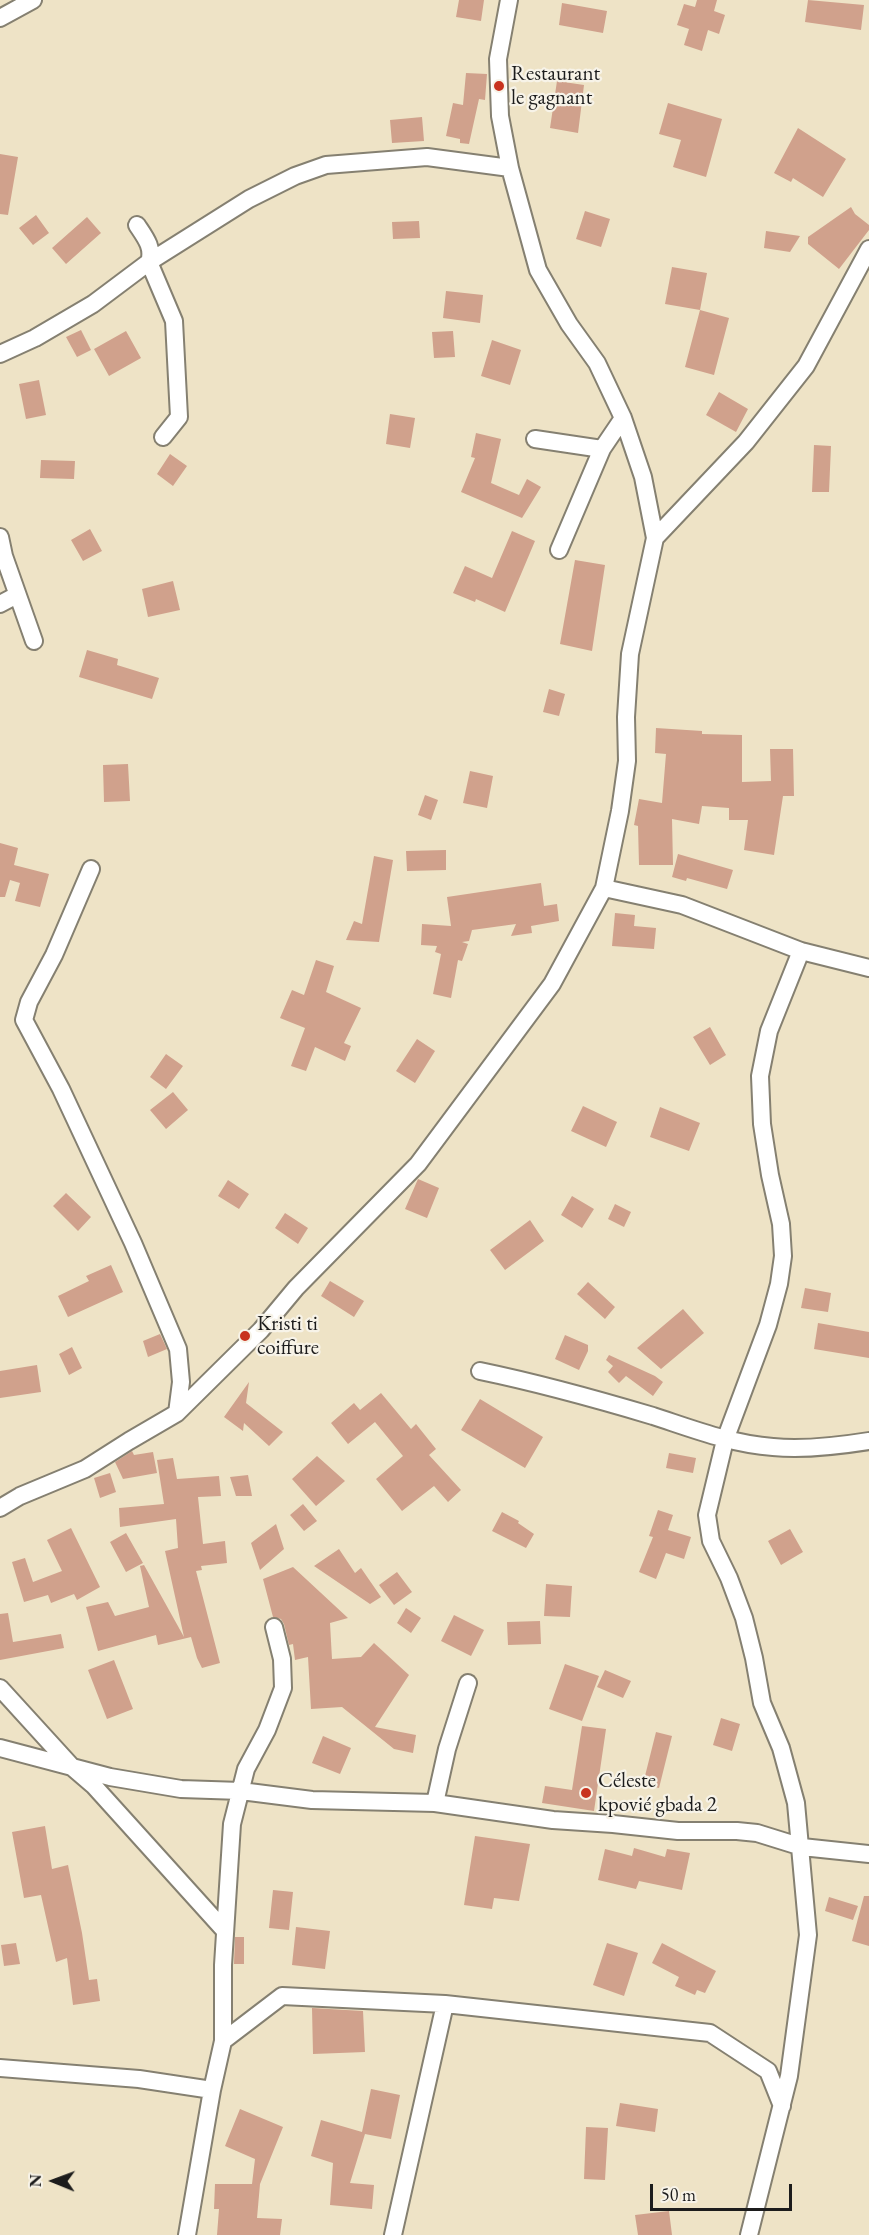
<!DOCTYPE html>
<meta charset="utf-8">
<style>
body{margin:0}
#map{position:relative;width:869px;height:2235px;overflow:hidden;background:#eee3c6;font-family:"EB Garamond",serif}
canvas{display:block}
.north{position:absolute;left:24px;top:2151px;width:60px;height:60px;-webkit-text-stroke:4px #f7f3e8;paint-order:stroke;rotate:271deg;font-size:16px;font-weight:700;line-height:24px;text-align:center;color:#1c1c1c}
.north::after{content:'';display:block;margin:auto;width:21px;height:27px;background:#1c1c1c;clip-path:polygon(50% 0,100% 100%,50% 72%,0 100%)}
.scale{position:absolute;left:650px;top:2184px;width:142px;height:27px;box-sizing:border-box;border:3px solid #1c1c1c;border-top:0;padding-left:8px;font-size:18px;line-height:21px;white-space:nowrap;color:#1c1c1c;-webkit-text-stroke:4px #f7f3e8;paint-order:stroke}
</style>
<div id="map">
<canvas width="869" height="2235"></canvas>
<div class="north">N</div>
<div class="scale">50 m</div>
</div>
<script>
const ctx = document.querySelector('canvas').getContext('2d');
ctx.lineJoin = 'round';
function fillPath(path, color) { ctx.fillStyle = color; ctx.fill(path, 'evenodd'); }
function strokePath(path, color, width, dash) { ctx.strokeStyle = color; ctx.lineWidth = width; ctx.lineCap = dash ? 'butt' : 'round'; ctx.setLineDash(dash || []); ctx.stroke(path); }
function label(font, color, halo, rows, align = 'center') {
  ctx.font = font + ' "EB Garamond",serif'; ctx.lineWidth = 4.5; ctx.setLineDash([]); ctx.textBaseline = 'middle'; ctx.strokeStyle = halo; ctx.fillStyle = color; for (const [text, x, y, turn = 0] of rows) {
    ctx.save(); ctx.translate(x, y); ctx.rotate((+turn || 0) * Math.PI / 180); ctx.textAlign = isNaN(turn) ? turn : align; if (halo) ctx.strokeText(text, 0, 0); ctx.fillText(text, 0, 0); ctx.restore();
  }
}
fillPath(new Path2D(`
 M459,0H484L481,21L456,17Z
 M697,0H717L714,11L725,15L719,34L708,30L702,51L684,45L689,29L677,25L684,4L695,7Z
 M808,0L864,5L861,30L805,22Z
 M562,3L607,11L603,33L559,25Z
 M466,73L487,74L485,100L479,99L469,144L460,143V139L446,136L453,103L463,105Z
 M557,81L584,85L578,133L550,128Z
 M668,103L722,119L706,177L673,167L681,140L659,134Z
 M422,117L424,141L392,143L390,120Z
 M798,128L846,159L823,197L793,178L791,182L774,173Z
 M0,154L18,157L8,215L0,214Z
 M851,207L855,214L869,225V230L839,269L808,244V237Z
 M585,211L610,219L601,247L576,239Z
 M36,215L49,233L33,245L19,228Z
 M87,217L101,233L66,264L52,248Z
 M419,221L420,238L393,239L392,222Z
 M766,231L800,236L790,252L764,248Z
 M672,267L707,273L700,310L665,304Z
 M446,291L483,295L480,323L443,318Z
 M700,310L729,318L714,375L685,367Z
 M81,330L91,350L77,357L66,337Z
 M126,331L141,358L109,376L94,349Z
 M453,331L455,357L434,358L432,332Z
 M492,340L521,350L510,385L481,376Z
 M39,380L46,415L26,419L19,384Z
 M719,392L748,409L736,432L706,415Z
 M390,414L415,418L410,448L386,444Z
 M476,433L501,439L491,483L519,495L527,479L541,487L522,518L461,492L475,458L471,457Z
 M814,445L831,446L829,492H812Z
 M170,454L187,466L173,486L157,474Z
 M41,460L75,461L74,479L40,478Z
 M90,529L102,551L83,561L71,540Z
 M512,531L535,541L505,612L476,599L475,602L453,593L465,566L492,578Z
 M575,560L605,565L592,651L560,644Z
 M173,581L180,610L148,617L142,589Z
 M87,650L118,659L117,665L159,678L152,699L79,677Z
 M549,689L565,694L559,716L543,712Z
 M656,728L702,731V734L742,735V782L771,781L770,749H793L794,796H783L774,855L744,850L748,820H729V808L702,806L699,824L672,819L673,865H639L638,826L634,825L639,799L662,803L666,754L655,753Z
 M128,764L130,801L104,802L103,765Z
 M470,771L493,776L487,808L463,803Z
 M425,795L438,800L431,820L418,815Z
 M0,843L18,848L14,865L49,874L40,907L15,901L20,883L10,880L5,897H0Z
 M446,850V870L407,871L406,851Z
 M678,854L733,870L727,889L687,878L686,881L672,877Z
 M374,856L393,860L379,942L346,940L354,921L362,924Z
 M541,883L544,906L557,904L559,921L531,926L532,933L511,936L516,924L472,930L469,941L462,942L468,944L462,961L458,960L451,998L433,994L441,954L435,952L437,946L421,945L422,924L451,926L447,897Z
 M615,913L635,915L634,926L656,928L654,949L612,946Z
 M316,960L334,966L326,992L361,1008L344,1043L351,1046L345,1061L315,1047L306,1071L291,1066L305,1028L280,1018L292,990L304,995Z
 M710,1027L726,1055L710,1065L693,1037Z
 M417,1039L435,1051L415,1083L396,1071Z
 M166,1054L183,1066L166,1089L150,1077Z
 M173,1092L188,1110L166,1129L150,1110Z
 M583,1106L617,1122L606,1147L571,1131Z
 M660,1107L700,1123L689,1151L650,1137Z
 M418,1179L439,1188L427,1218L405,1209Z
 M228,1180L249,1194L239,1209L218,1196Z
 M66,1193L91,1217L78,1231L53,1206Z
 M572,1196L594,1209L582,1228L561,1215Z
 M615,1204L631,1212L624,1227L608,1219Z
 M285,1213L308,1228L298,1244L275,1228Z
 M530,1220L544,1241L505,1270L490,1250Z
 M111,1265L123,1292L68,1317L58,1296L89,1281L86,1276Z
 M330,1281L364,1301L354,1317L321,1296Z
 M588,1282L615,1307L605,1319L577,1294Z
 M805,1288L831,1293L828,1312L801,1308Z
 M683,1309L704,1333L661,1369L637,1348Z
 M818,1323L869,1332V1358L814,1349Z
 M160,1334L167,1349L148,1357L143,1341Z
 M565,1335L588,1345V1351L579,1370L555,1359Z
 M72,1347L82,1368L69,1375L59,1354Z
 M609,1355L655,1376L663,1382L653,1396L626,1376L619,1383L608,1372L613,1366L606,1360Z
 M37,1365L41,1392L0,1398V1371Z
 M249,1382L246,1403L283,1432L269,1446L244,1423L243,1431L224,1417Z
 M381,1393L411,1429L416,1424L436,1449L429,1455L461,1490L448,1502L434,1486L402,1511L376,1479L403,1456L375,1422L348,1444L331,1423L354,1403L360,1410Z
 M480,1399L543,1437L525,1468L461,1430Z
 M132,1451L134,1455L153,1452L157,1473L123,1479L115,1462Z
 M669,1453L696,1458L693,1473L666,1468Z
 M317,1456L345,1481L316,1506L292,1479Z
 M173,1458L177,1479L219,1476L221,1496L198,1497L203,1544L225,1541L227,1563L201,1566L202,1570L196,1571L220,1663L202,1668L197,1658L191,1637L158,1645L156,1635L98,1651L86,1607L108,1602L115,1616L149,1607L140,1566L144,1565L184,1637L165,1551L178,1548L176,1519L120,1527L119,1508L164,1504L157,1460Z
 M110,1473L116,1492L100,1498L94,1478Z
 M248,1475L252,1496H236L230,1477Z
 M303,1504L317,1521L304,1531L290,1515Z
 M658,1510L673,1515L668,1530L691,1537L684,1559L666,1553L656,1579L639,1572L653,1537L649,1536Z
 M502,1512L519,1521L518,1523L534,1534L526,1548L492,1531Z
 M276,1524L284,1549L260,1570L251,1543Z
 M71,1528L100,1587L77,1600L74,1594L51,1603L48,1595L24,1602L12,1562L25,1558L33,1582L62,1571L47,1540Z
 M790,1529L803,1552L781,1565L768,1541Z
 M126,1533L143,1563L126,1572L110,1542Z
 M339,1549L355,1573L361,1568L381,1597L370,1604L314,1566Z
 M293,1567L348,1618L330,1623L332,1659L361,1657L374,1643L409,1675L375,1727L416,1735L413,1753L394,1749L342,1707L311,1709L308,1657L295,1660L293,1644L289,1645L284,1624L281,1619L273,1617L263,1579Z
 M397,1572L412,1592L394,1605L379,1585Z
 M546,1584L572,1586L570,1617L544,1616Z
 M406,1608L421,1618L411,1633L397,1623Z
 M8,1613L13,1642L61,1634L64,1648L0,1660V1614Z
 M454,1615L484,1630L471,1656L441,1641Z
 M540,1621L541,1644L508,1645L507,1622Z
 M114,1660L133,1709L107,1719L88,1670Z
 M565,1664L599,1676L582,1721L549,1709Z
 M605,1670L631,1681L623,1698L597,1687Z
 M721,1718L740,1724L732,1751L713,1745Z
 M582,1726L606,1729L594,1811L542,1803L545,1786L572,1790Z
 M656,1732L672,1736L659,1788L643,1784Z
 M323,1736L351,1748L340,1774L312,1763Z
 M45,1826L52,1869L68,1865L82,1933L89,1980L97,1979L100,2001L73,2005L67,1958L56,1962L41,1895L24,1898L12,1832Z
 M475,1836L530,1844L519,1901L494,1898L492,1909L464,1905Z
 M634,1848L665,1857L667,1849L690,1853L682,1890L639,1881L636,1889L598,1880L605,1849L632,1856Z
 M273,1890L293,1892L289,1930L269,1928Z
 M864,1896H869V1946L852,1941Z
 M829,1897L858,1906L853,1920L825,1911Z
 M296,1927L330,1931L325,1969L292,1965Z
 M235,1937H244V1964H234Z
 M16,1943L20,1964L4,1966L1,1945Z
 M607,1943L638,1953L624,1996L593,1985Z
 M662,1943L716,1971L705,1993L697,1990L695,1995L675,1986L679,1977L652,1963Z
 M312,2008L363,2011L365,2052L313,2054Z
 M371,2089L400,2095L391,2139L365,2134L350,2183L374,2185L372,2209L330,2205L333,2163L311,2156L321,2120L362,2132Z
 M620,2103L658,2109L655,2132L616,2126Z
 M240,2109L283,2127L260,2184L257,2218L282,2219L280,2235H217L219,2209H214L215,2184H252L255,2159L225,2146Z
 M586,2127L608,2128L605,2180L584,2179Z
 M669,2211L672,2235H638L635,2215Z`), '#d0a18c');
const street = new Path2D(`
 M0,18L33,0
 M137,225C145,237 154,248 149,262L174,321L179,417L163,437
 M0,354L35,338L93,304L149,262L249,199L295,176L326,165L427,157L510,168
 M535,439L602,449
 M0,537L4,556L34,641
 M655,538L746,442L806,366L869,249
 M559,550L602,449L623,418
 M0,604L17,595
 M91,869L54,955L29,1002L24,1020L61,1089L133,1243L178,1349L181,1382L177,1413
 M604,888L682,905L801,951L869,968
 M480,1371C538,1383 596,1399 653,1416C693,1429 731,1444 773,1447C805,1450 838,1446 869,1441
 M0,1508L20,1496L85,1469L129,1441L177,1413L261,1330L296,1288L418,1164L552,984L604,888L620,811L627,761L626,717L630,654L655,538L643,477L623,418L597,363L569,324L538,270L510,168L500,116L498,59L509,0
 M0,1688L73,1768L94,1786L225,1931
 M0,1748L110,1777L181,1789L241,1791L312,1800L435,1803L553,1820L613,1824L678,1831H737L757,1833L802,1847L869,1854
 M435,1803L447,1749L468,1683
 M223,2041L282,1996L445,2004L710,2033L768,2071L782,2106
 M0,2068L139,2079L212,2090
 M187,2235L212,2090L223,2041V1965L232,1824L246,1769L267,1730L283,1688L282,1659L274,1627
 M393,2235L445,2004
 M749,2235L789,2076L808,1935L796,1803L781,1748L762,1703L754,1658L744,1618L729,1578L711,1541L707,1515L725,1440L768,1325L779,1284L783,1256L781,1224L770,1175L762,1124L760,1076L769,1031L801,951`);
strokePath(street, '#858071', 20);
strokePath(street, '#fff', 16);
for (const [x, y, r, color] of [
 [499,86,6,"#c8321e"],
 [245,1336,6,"#c8321e"],
 [586,1793,6,"#c8321e"]
]) { const dot = new Path2D(); dot.arc(x, y, r, 0, 2 * Math.PI); ctx.fillStyle = color; ctx.fill(dot); strokePath(dot, '#f7f3e8', 2); }
label('21px', '#1c1c1c', '#f7f3e8', [
 ["Restaurant",511,74],
 ["le gagnant",511,98],
 ["Kristi ti",257,1324],
 ["coiffure",257,1348],
 ["Céleste",598,1781],
 ["kpovié gbada 2",598,1805]
], 'left');
</script>
